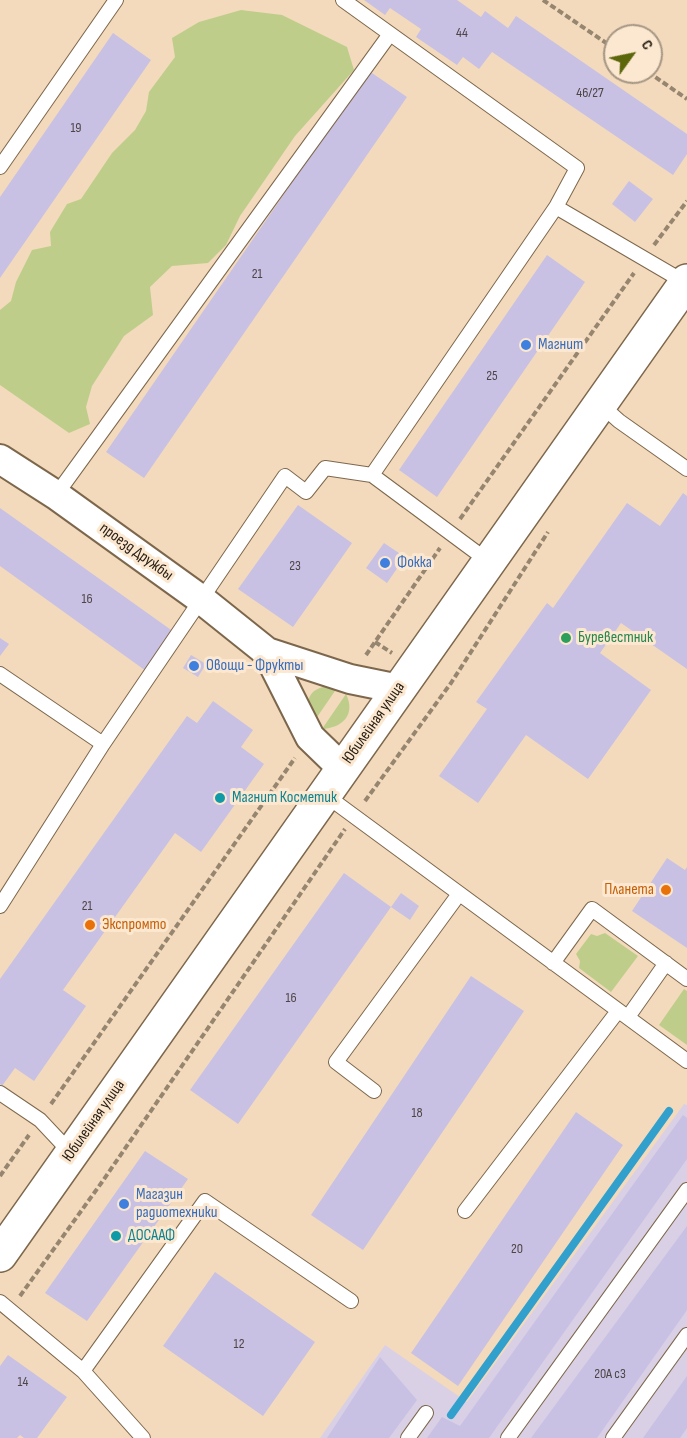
<!DOCTYPE html>
<meta charset="utf-8">
<style>
body{margin:0}
#map{position:relative;width:687px;height:1438px;overflow:hidden;background:#f3dabc;font-family:"Sofia Sans Condensed",sans-serif}
canvas{display:block}
.north{position:absolute;left:603px;top:24px;width:60px;height:60px;box-sizing:border-box;background:#fce8d0;border:2px solid #a69684;border-radius:50%;rotate:57deg;font-size:16px;font-weight:700;line-height:24px;text-align:center;color:#251c11}
.north::after{content:'';display:block;margin:auto;width:21px;height:27px;background:#5c670c;clip-path:polygon(50% 0,100% 100%,50% 72%,0 100%)}
</style>
<div id="map">
<canvas width="687" height="1438"></canvas>
<div class="north">С</div>
</div>
<script>
const ctx = document.querySelector('canvas').getContext('2d');
ctx.lineJoin = 'round';
function fillPath(path, color) { ctx.fillStyle = color; ctx.fill(path, 'evenodd'); }
function strokePath(path, color, width, dash) { ctx.strokeStyle = color; ctx.lineWidth = width; ctx.lineCap = dash ? 'butt' : 'round'; ctx.setLineDash(dash || []); ctx.stroke(path); }
function label(font, color, halo, rows, align = 'center') {
  ctx.font = font + ' "Sofia Sans Condensed",sans-serif'; ctx.lineWidth = 6; ctx.setLineDash([]); ctx.textBaseline = 'middle'; ctx.strokeStyle = halo; ctx.fillStyle = color; for (const [text, x, y, turn = 0] of rows) {
    ctx.save(); ctx.translate(x, y); ctx.rotate((+turn || 0) * Math.PI / 180); ctx.textAlign = isNaN(turn) ? turn : align; if (halo) ctx.strokeText(text, 0, 0); ctx.fillText(text, 0, 0); ctx.restore();
  }
}
fillPath(new Path2D(`
 M684,1104L687,1105V1438H320L385,1345L467,1402Z`), '#d9d0e6');
fillPath(new Path2D(`
 M241,10L282,15L347,47L354,70L295,136L240,216L226,245L208,263L172,266L150,287L153,315L124,336L92,386L86,407L90,424L69,433L0,385V310L11,301L16,282L32,250L51,246L50,232L67,204L81,199L112,153L135,130L146,111L149,92L175,57L172,38L199,22Z
 M327,686L337,688L313,723C307,705 303,691 327,686Z
 M346,694C356,714 343,728 322,729Z
 M605,933L638,956L611,992L579,968L580,961L576,954L591,934L597,936Z
 M684,989L687,991V1045L659,1025Z`), '#bece8a');
strokePath(new Path2D(`
 M451,1415L669,1111`), '#31a0cd', 8);
fillPath(new Path2D(`
 M364,0H457L481,17L485,11L508,28L516,16L687,134V154L673,175L492,52L479,69L463,57L457,65L416,37L421,29L390,8L385,15Z
 M113,33L151,60L0,278V197Z
 M369,71L407,97L144,478L106,452Z
 M629,181L653,199L635,222L612,204Z
 M547,255L585,282L437,497L399,470Z
 M683,493L687,496V669L621,623L600,653L651,690L588,779L526,735L478,803L439,776L487,709L476,702L547,603L553,608L627,503L660,526Z
 M298,505L352,543L293,627L238,589Z
 M0,508L174,632L146,671L0,566Z
 M384,543L405,557L387,583L366,568Z
 M0,638L9,644L0,656Z
 M191,655L206,664L198,677L183,668Z
 M213,701L253,730L241,747L264,764L201,852L175,833L63,990L86,1006L34,1081L15,1068L2,1086L0,1084V979L187,716L197,723Z
 M667,858L685,870L687,867V948L632,911Z
 M344,873L391,907L238,1124L190,1090Z
 M401,893L419,906L410,920L391,907Z
 M471,976L524,1011L363,1250L311,1215Z
 M576,1112L623,1145L458,1386L411,1353Z
 M683,1115L687,1118V1159L489,1438H427L442,1417L460,1426Z
 M145,1151L188,1179L87,1321L45,1293Z
 M687,1226V1310L597,1438H531Z
 M215,1272L315,1342L263,1416L163,1346Z
 M8,1355L67,1397L37,1438H24L20,1435L17,1438H0V1366Z
 M380,1357L417,1400L389,1438H327Z
 M687,1376V1428L680,1438H643Z`), '#c8c1e4');
const service = new Path2D(`
 M343,0L577,168L556,207L372,475
 M0,167L116,0
 M556,207L686,283
 M600,404L619,421L687,469
 M56,495L390,34
 M0,674L103,744
 M324,794L687,1061
 M0,906L103,744L285,476L306,492L325,468L372,475L488,561
 M553,963L592,909L687,979
 M628,1017L666,963
 M374,1091L336,1062L459,894
 M0,1093L40,1120L71,1153
 M465,1211L618,1011
 M0,1302L83,1371L205,1201L351,1301
 M83,1371L143,1438
 M408,1438L426,1413
 M508,1438L687,1190
 M613,1438L687,1335`);
const minor = new Path2D(`
 M0,459L56,495L202,600L267,652L350,679L399,689
 M267,652L310,737L342,768`);
const tertiary = new Path2D(`
 M0,1255L687,281`);
strokePath(service, '#7d674c', 16);
strokePath(minor, '#7d674c', 32);
strokePath(tertiary, '#7d674c', 36);
strokePath(new Path2D(`
 M543,0L615,49
 M648,72L687,99
 M654,245L687,201
 M460,519L634,273
 M375,642L392,653
 M366,655L440,548
 M365,801L451,683L548,532
 M51,1104L295,758
 M0,1176L29,1135
 M20,1296L102,1182L345,829`), '#96856f', 4, [6, 3]);
strokePath(service, '#fff', 14);
strokePath(minor, '#fff', 28);
strokePath(tertiary, '#fff', 33);
for (const [x, y, r, color] of [
 [526,345,6,"#3f7fe0"],
 [385,563,6,"#3f7fe0"],
 [566,638,6,"#2e9e5b"],
 [194,666,6,"#3f7fe0"],
 [220,798,6,"#0f9aa8"],
 [666,890,6,"#e8710a"],
 [90,925,6,"#e8710a"],
 [124,1204,6,"#3f7fe0"],
 [116,1236,6,"#0f9aa8"]
]) { const dot = new Path2D(); dot.arc(x, y, r, 0, 2 * Math.PI); ctx.fillStyle = color; ctx.fill(dot); strokePath(dot, '#fce8d0', 2); }
label('14px', '#4e4546', null, [
 ["44",462,33],
 ["46/27",590,93],
 ["19",76,128],
 ["21",257,274],
 ["25",492,376],
 ["23",295,566],
 ["16",87,599],
 ["21",87,906],
 ["16",291,998],
 ["18",417,1113],
 ["20",517,1249],
 ["12",239,1344],
 ["20А с3",610,1374],
 ["14",23,1382]
]);
label('16px', '#366cbe', '#fce8d0', [
 ["Магнит",538,345],
 ["Фокка",397,563],
 ["Овощи - Фрукты",206,666],
 ["Магазин",136,1195],
 ["радиотехники",136,1213]
], 'left');
label('16px', '#251c11', '#fce8d0', [
 ["проезд Дружбы",136,552,36],
 ["Юбилейная улица",374,723,-55],
 ["Юбилейная улица",94,1121,-55]
]);
label('16px', '#27864d', '#fce8d0', [
 ["Буревестник",578,638]
], 'left');
label('16px', '#0d838f', '#fce8d0', [
 ["Магнит Косметик",232,798],
 ["ДОСААФ",128,1236]
], 'left');
label('16px', '#c56008', '#fce8d0', [
 ["Планета",654,890],
 ["Экспромто",102,925,"left"]
], 'right');
</script>
